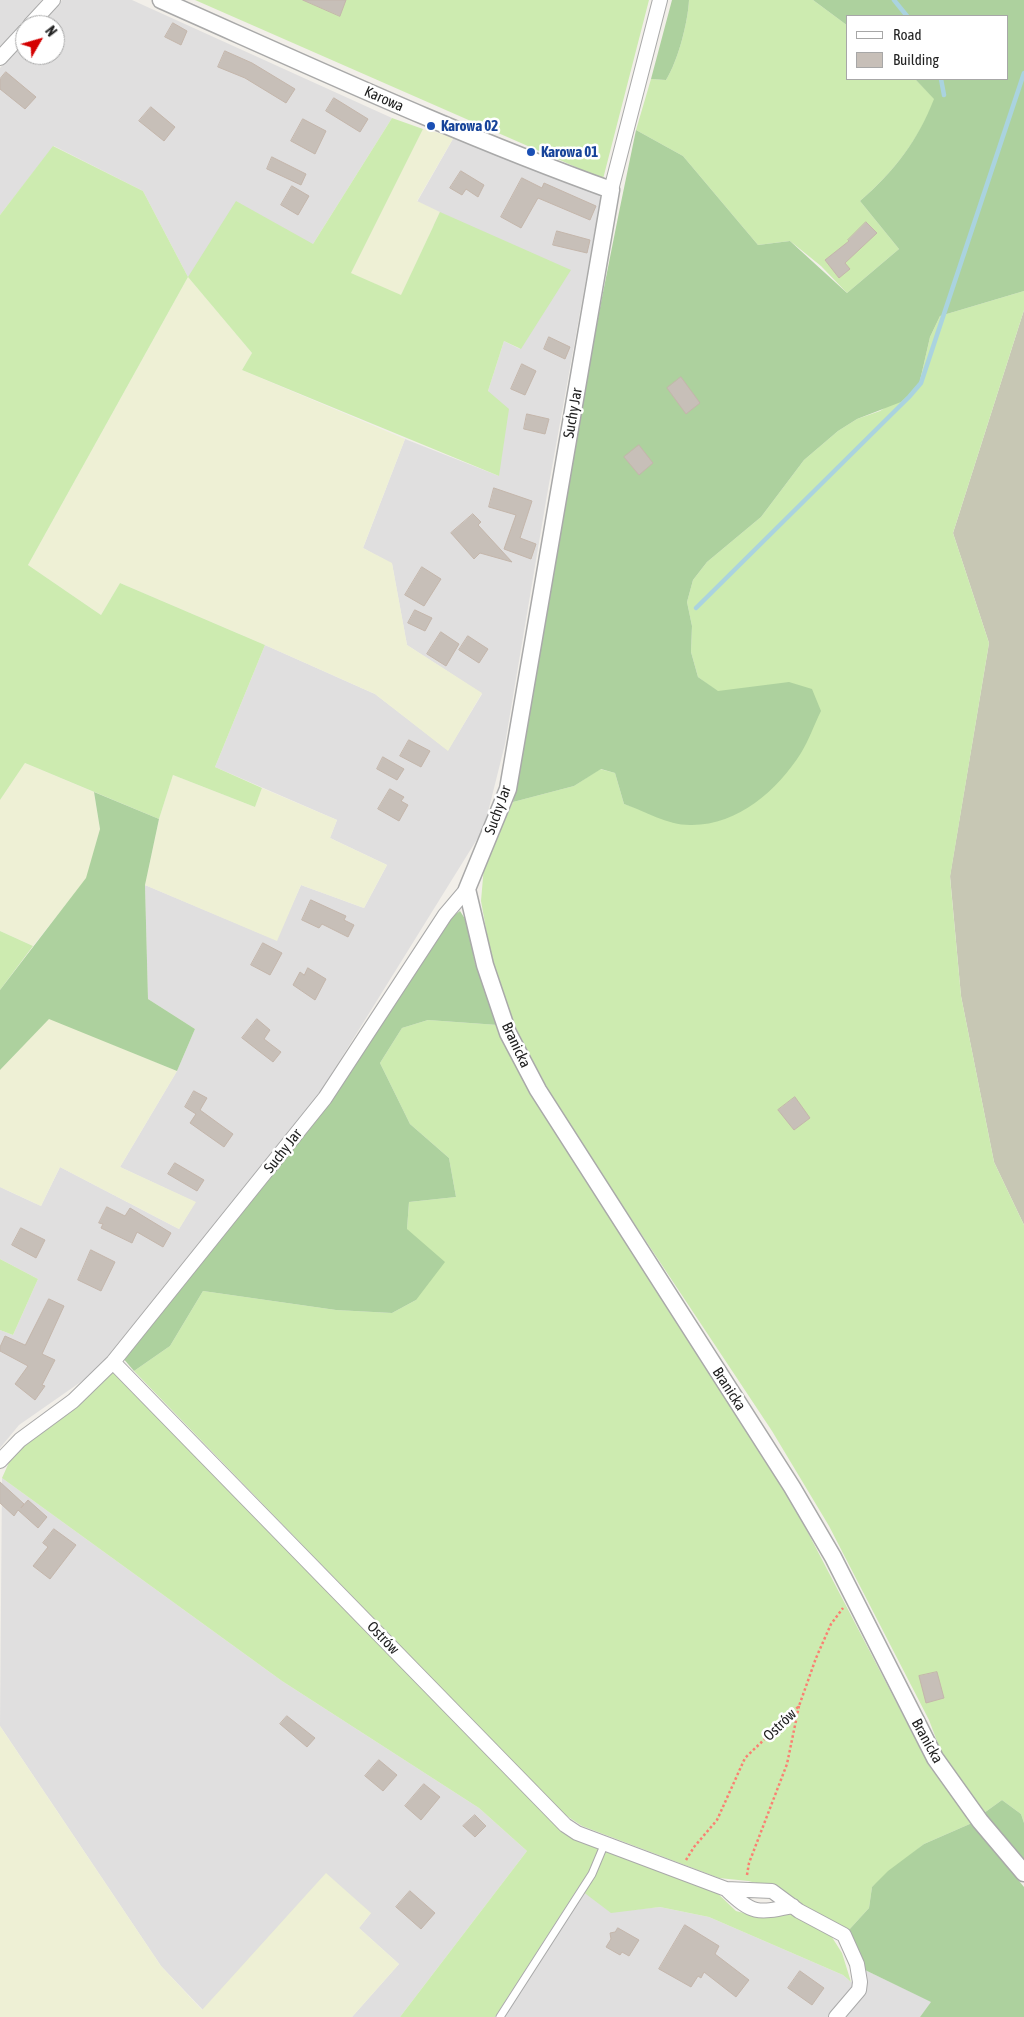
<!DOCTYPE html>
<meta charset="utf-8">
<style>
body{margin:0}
#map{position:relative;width:1024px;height:2017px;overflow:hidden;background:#f2efe9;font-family:"Asap Condensed",sans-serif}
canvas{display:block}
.legend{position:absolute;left:846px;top:15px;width:162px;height:65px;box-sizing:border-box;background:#fff;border:1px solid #a7a7a7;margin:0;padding:6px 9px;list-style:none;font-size:15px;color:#222}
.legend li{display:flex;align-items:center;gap:10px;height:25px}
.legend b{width:25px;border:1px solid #a7a7a7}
.north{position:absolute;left:15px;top:15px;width:50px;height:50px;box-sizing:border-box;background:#fff;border:1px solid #a7a7a7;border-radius:50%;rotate:52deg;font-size:14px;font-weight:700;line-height:20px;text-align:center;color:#222}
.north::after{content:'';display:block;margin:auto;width:18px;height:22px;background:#d40000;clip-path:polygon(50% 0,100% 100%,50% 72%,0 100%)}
</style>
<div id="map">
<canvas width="1024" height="2017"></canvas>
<ul class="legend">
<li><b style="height:6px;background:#fff"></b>Road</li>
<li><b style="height:14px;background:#c7bfb8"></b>Building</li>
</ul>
<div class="north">N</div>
</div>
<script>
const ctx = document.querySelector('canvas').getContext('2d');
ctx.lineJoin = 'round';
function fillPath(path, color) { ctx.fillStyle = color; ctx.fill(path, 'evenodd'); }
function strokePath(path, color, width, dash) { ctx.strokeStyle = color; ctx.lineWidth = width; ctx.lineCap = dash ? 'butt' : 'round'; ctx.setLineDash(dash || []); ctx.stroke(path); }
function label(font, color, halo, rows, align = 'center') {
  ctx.font = font + ' "Asap Condensed",sans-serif'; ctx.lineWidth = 5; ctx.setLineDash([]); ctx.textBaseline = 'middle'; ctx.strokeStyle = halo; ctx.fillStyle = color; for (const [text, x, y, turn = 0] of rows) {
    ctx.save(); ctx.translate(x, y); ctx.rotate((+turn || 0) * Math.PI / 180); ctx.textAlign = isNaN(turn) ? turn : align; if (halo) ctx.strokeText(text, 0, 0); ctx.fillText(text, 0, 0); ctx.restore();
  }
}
fillPath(new Path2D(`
 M0,0H42L0,48Z
 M62,0H132L392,118L313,244L188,277L143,191L54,146L0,215V68L25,40V55H55V25H39Z
 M454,137L601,196L547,495L505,744L484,828L319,1094L95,1372L19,1425L0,1448V1330L13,1335L38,1279L0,1259V1187L41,1206L60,1167L179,1229L195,1202L120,1167L177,1071L195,1029L148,999L145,885L276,940L301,885L364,908L387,865L330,838L337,820L215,767L265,645L375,694L448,750L482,694L407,645L392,564L363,548L405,439L499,476L488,391L504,341L520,349L417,202Z
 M2,1478L282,1681L479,1808L527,1851L400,2017H352L399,1964L359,1928L371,1913L203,2010L161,1966L0,1726Z
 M578,1887L611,1912L660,1907L709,1917L843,1975L851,1982L865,1970L932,2002L920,2017H495Z`), '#e0dfdf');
fillPath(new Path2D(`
 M1024,310V1225L994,1162L961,996L950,876L989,643L953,533Z`), '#c7c7b4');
fillPath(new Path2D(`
 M423,129L454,137L417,201L440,212L401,296L351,273Z
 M188,277L252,353L242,370L405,439L363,548L392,563L407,645L482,693L448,751L375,694L265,645L120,583L101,615L28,565Z
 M25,763L94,792L100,829L87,878L33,946L0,931V800Z
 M173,775L255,807L262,788L337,820L330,838L387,865L364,908L301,885L277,941L145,885L159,819Z
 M49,1018L177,1071L120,1167L196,1202L179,1229L60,1167L41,1206L0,1187V1070Z
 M0,1726L161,1966L202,2010L326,1873L371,1913L359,1928L399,1964L352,2017H0Z`), '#eef0d5');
fillPath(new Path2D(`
 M195,0H649L603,179Z
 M689,0H813L848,26V79H915L935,99C918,140 894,172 860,201L899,249L847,293L821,266L790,241L758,245L683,156L636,130L651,79L666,80C678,61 688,22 689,0Z
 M392,118L423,129L351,273L401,295L440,212L571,270L521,349L504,341L488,391L509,409L499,476L242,370L252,353L188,277L28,565L101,615L120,583L265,645L215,767L262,788L255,807L173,775L159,819L25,763L0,800V215L53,146L143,191L188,277L236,201L313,244Z
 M1024,291V310L953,533L989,643L950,877L961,996L994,1162L1024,1225V1823L1021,1814L1002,1800L984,1813L946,1765L929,1720L829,1526L772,1431L559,1110L517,1031L493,968L481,901L484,866L513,802L574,786L600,769L615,773L624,804L646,811L742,690L718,692L698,677L691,652L692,626L687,602L693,580L707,562L761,517L804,460L838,431L857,419L880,411L919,385L930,337L940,316Z
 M0,931L33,946L0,990Z
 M428,1020L498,1025L791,1500L930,1767L972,1823L924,1844L872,1887L869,1908L848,1931L795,1902L777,1888L748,1881L719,1878L582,1826L561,1812L134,1371L170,1346L203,1291L336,1310L392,1313L416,1300L407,1229L409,1202L456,1197L449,1158L410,1124L380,1063L402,1028Z
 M0,1259L38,1279L13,1335L0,1330Z
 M113,1371L526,1795L567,1834L711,1887L736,1911L763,1918L794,1912L828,1931L842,1953L851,1982L843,1975L709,1917L660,1907L611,1913L578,1888L495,2017H400L527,1851L479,1808L282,1681L2,1478L15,1449Z`), '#cdebb0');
fillPath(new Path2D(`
 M672,0H689C688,22 678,61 666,80L651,79Z
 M813,0H1024V291L940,316L930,337L919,385L901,402L857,419L838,431L804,460L761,517L707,562L693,580L687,602L692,626L691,652L698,677L718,691L789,682L812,689L821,711C814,725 809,740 801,753C777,791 737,826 690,825C667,825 645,811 624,804L615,773L601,769L574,786L513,802C549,578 589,353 636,130L683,156L758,245L790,241L847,293L899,249L860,201C894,172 918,140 934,99L915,79H1008V16H848V26Z
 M94,792L159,819L145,885L148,999L195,1029L177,1071L49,1019L0,1070V990L86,878L100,829Z
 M460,911L467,922L475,963L498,1025L428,1020L402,1028L380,1063L410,1124L449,1158L456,1197L409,1202L407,1229L445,1262L416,1300L392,1313L336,1310L203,1291L170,1346L134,1371L122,1357L180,1287L444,923Z
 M1002,1800L1021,1814L1024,1823V1863L984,1813Z
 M972,1823L1024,1887V2017H920L931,2002L865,1970L848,1931L869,1908L872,1887L888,1871L924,1844Z`), '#add19e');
strokePath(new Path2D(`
 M894,0L907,16
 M941,79L944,95
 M696,608L909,397L921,383L1024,73`), '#aad3df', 4.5);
const building = new Path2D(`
 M303,0H346L340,16Z
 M173,23L187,31L181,45L165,37Z
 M225,51L252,63L295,89L286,103L245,78L218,67Z
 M6,72L36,97L25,109L0,89V79Z
 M334,98L368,119L360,132L326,111Z
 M151,107L175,127L164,141L139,121Z
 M303,119L326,131L315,154L291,141Z
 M272,157L306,174L301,185L267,169Z
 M461,171L484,185L478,197L466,189L462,195L450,188Z
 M522,178L542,188L544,183L596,206L590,220L538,198L521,228L501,217Z
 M292,186L309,196L298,215L281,205Z
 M866,222L877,233L845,263L850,269L839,278L825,260L849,241L848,240Z
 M557,231L590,240L587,253L553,245Z
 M549,337L570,347L565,359L544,349Z
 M522,364L536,371L525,395L511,389Z
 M681,377L700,403L686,414L667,388Z
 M527,414L549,419L545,434L524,429Z
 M639,445L653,463L639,475L624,457Z
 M494,488L532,501L520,538L536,544L531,559L504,549L516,515L489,507Z
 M473,514L481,522L478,525L512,562L480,553L474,559L451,533Z
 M422,567L441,579L424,606L405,595Z
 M415,610L432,618L425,631L408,623Z
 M441,632L459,644L446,666L427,654Z
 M468,636L488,649L479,663L459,650Z
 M409,740L430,751L421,767L400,756Z
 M383,757L404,769L397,780L377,769Z
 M390,789L404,797L401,801L408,805L399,821L378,809Z
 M311,900L346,916L344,920L354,925L348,937L322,924L319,928L302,920Z
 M263,943L282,953L270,975L251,965Z
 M308,968L326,979L315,1000L293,985L300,972L304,975Z
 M257,1019L270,1030L264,1039L281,1052L273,1062L242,1038Z
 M194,1091L207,1098L200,1110L233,1134L224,1147L190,1123L196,1114L185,1107Z
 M795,1097L810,1118L794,1130L778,1110Z
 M175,1163L204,1180L197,1191L168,1174Z
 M107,1207L125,1216L130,1208L171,1233L163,1247L137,1232L132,1243L101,1228L103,1224L99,1223Z
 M21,1228L45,1240L36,1258L12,1245Z
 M91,1250L115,1262L101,1291L78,1280Z
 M49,1299L64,1306L42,1354L55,1360L42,1385L45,1386L35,1400L15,1384L28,1366L0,1351V1347L5,1336L25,1345Z
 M0,1482L24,1504L21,1508L28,1500L47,1517L38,1528L18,1510L14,1516L0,1503Z
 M54,1529L76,1545L50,1579L33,1566L48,1547L43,1543Z
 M937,1672L944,1698L926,1703L919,1676Z
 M287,1716L315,1738L307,1747L280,1724Z
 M379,1760L397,1775L383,1791L365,1776Z
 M424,1784L440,1797L421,1820L405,1806Z
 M475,1815L486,1826L475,1837L463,1826Z
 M410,1891L435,1913L421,1929L396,1907Z
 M685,1925L719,1946L715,1954L749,1980L736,1997L704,1972L701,1978L698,1976L691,1987L659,1969Z
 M618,1928L639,1940L629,1956L622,1952L620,1955L606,1947L611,1939L610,1933L615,1932Z
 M800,1971L824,1988L812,2005L788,1988Z`);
fillPath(building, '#c7bfb8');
strokePath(building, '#c4b6ab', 1);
const service = new Path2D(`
 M500,2017L592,1874L605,1843`);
const minor = new Path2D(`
 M30,25L53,0
 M0,58L25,31
 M611,190L660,0
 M113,1362L565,1825L577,1833L726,1889L772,1891L799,1911L844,1935L857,1964L860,1982L859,1990L836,2017
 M0,1461L20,1440L73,1401L113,1362L325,1098L445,915L467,889
 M726,1889C753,1915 758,1913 793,1906`);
const tertiary = new Path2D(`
 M161,0C310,66 458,135 611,190L508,789L467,889L485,965L508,1033L538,1090L792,1487L833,1557L935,1758L980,1821L1024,1873`);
strokePath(service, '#a9a9a9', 9);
strokePath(minor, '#a9a9a9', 16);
strokePath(tertiary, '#a9a9a9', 19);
strokePath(new Path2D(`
 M686,1860L694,1847L717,1820L745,1758L799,1706L816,1658L831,1624L843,1608
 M747,1875L749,1863L787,1764L799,1706`), '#fa8072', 2.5, [2.5, 2.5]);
strokePath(service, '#fff', 7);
strokePath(minor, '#fff', 14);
strokePath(tertiary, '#fff', 16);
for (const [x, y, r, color] of [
 [431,126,5,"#1a4fb4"],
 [531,152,5,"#1a4fb4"]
]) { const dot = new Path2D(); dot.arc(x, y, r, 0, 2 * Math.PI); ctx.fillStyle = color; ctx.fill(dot); strokePath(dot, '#fff', 2); }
label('15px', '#222', '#fff', [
 ["Karowa",384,99,24],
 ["Suchy Jar",573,413,-80],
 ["Suchy Jar",498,810,-70],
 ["Branicka",516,1045,65],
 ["Suchy Jar",283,1151,-52],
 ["Branicka",729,1389,57],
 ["Ostrów",383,1638,46],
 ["Ostrów",780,1725,-44],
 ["Branicka",927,1741,61]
]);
label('bold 15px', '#164399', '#fff', [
 ["Karowa 02",441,126],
 ["Karowa 01",541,152]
], 'left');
</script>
